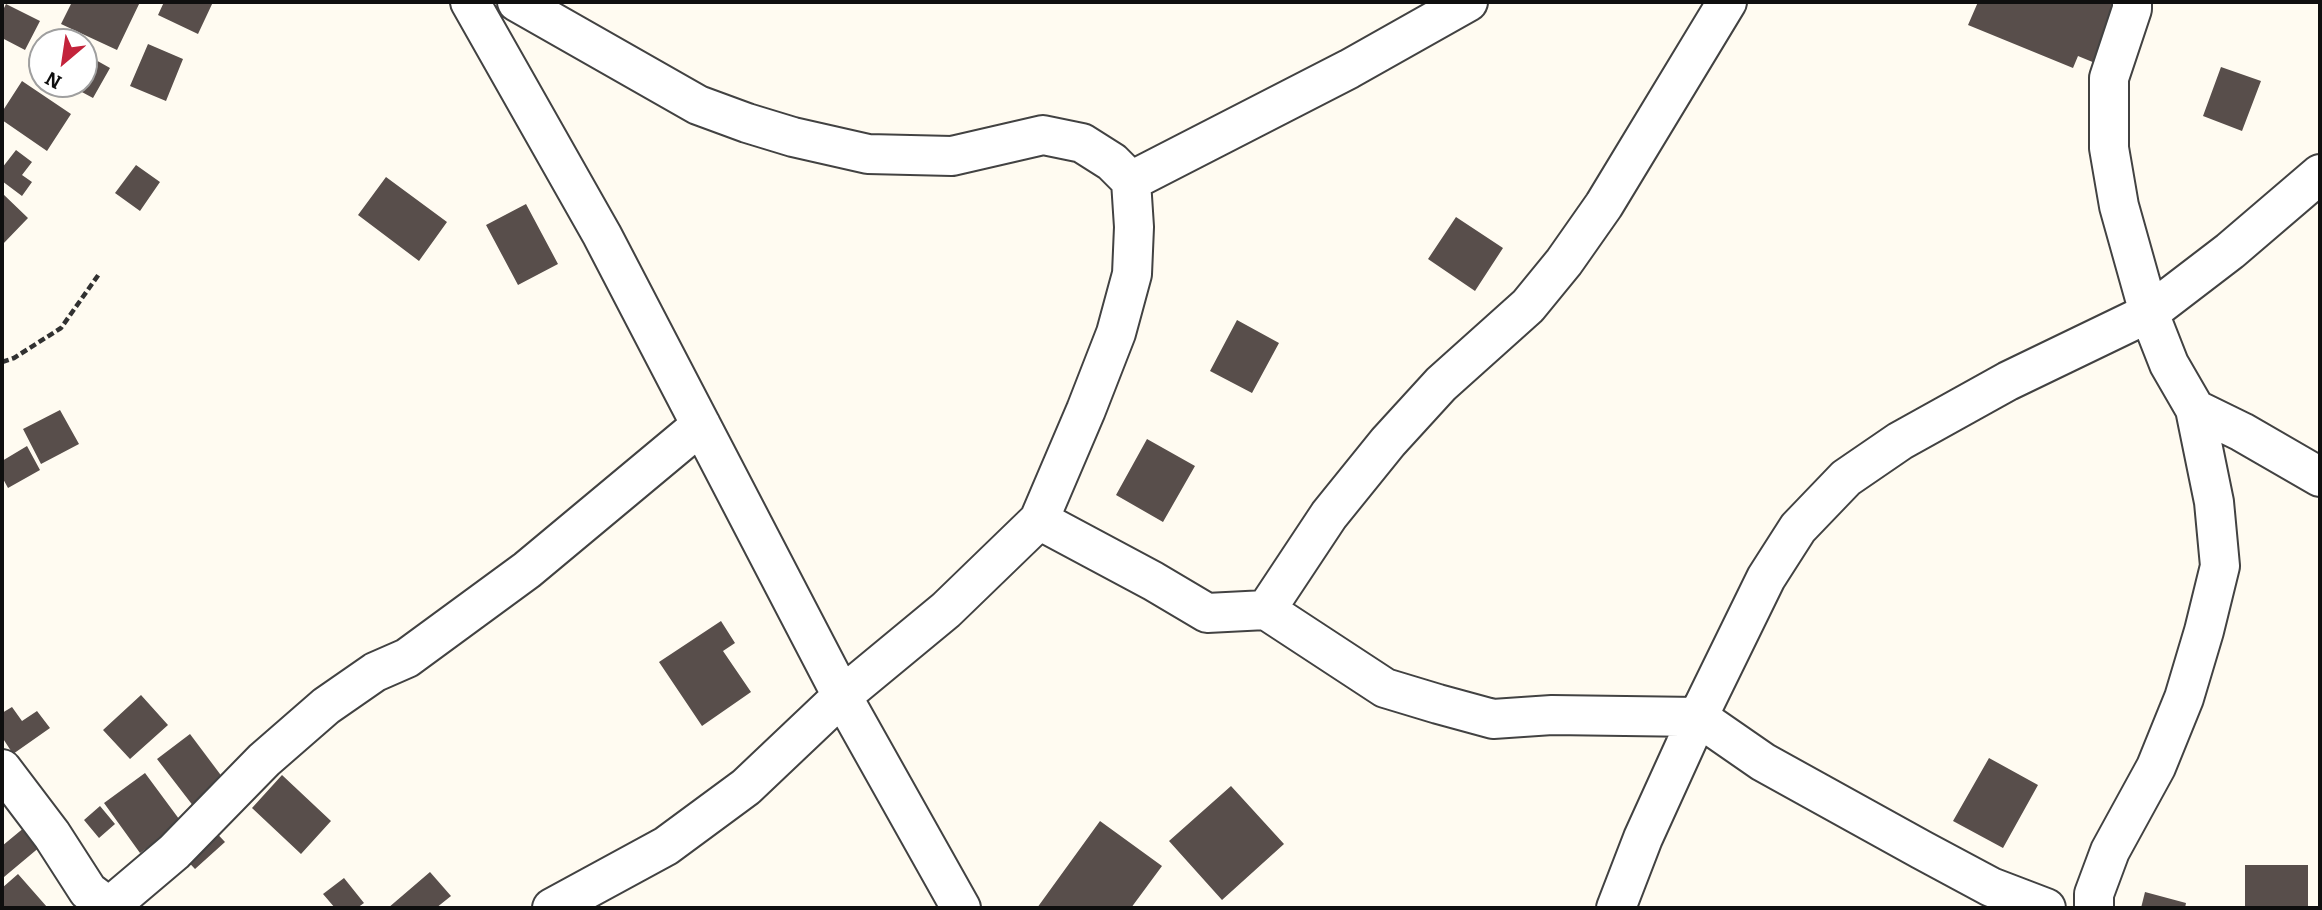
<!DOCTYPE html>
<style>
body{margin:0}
#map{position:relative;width:2322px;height:910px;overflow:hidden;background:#fffbf1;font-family:Bitter,serif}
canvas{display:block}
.frame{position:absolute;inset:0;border:4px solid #0f0f0f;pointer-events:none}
.north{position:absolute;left:28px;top:28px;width:70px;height:70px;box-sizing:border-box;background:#fff;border:2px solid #9f9f9f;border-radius:50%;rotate:209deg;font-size:19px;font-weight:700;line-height:28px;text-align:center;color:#0f0f0f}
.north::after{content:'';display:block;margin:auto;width:24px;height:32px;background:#c3233b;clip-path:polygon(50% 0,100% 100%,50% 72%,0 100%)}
</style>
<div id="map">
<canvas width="2322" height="910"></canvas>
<div class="frame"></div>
<div class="north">N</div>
</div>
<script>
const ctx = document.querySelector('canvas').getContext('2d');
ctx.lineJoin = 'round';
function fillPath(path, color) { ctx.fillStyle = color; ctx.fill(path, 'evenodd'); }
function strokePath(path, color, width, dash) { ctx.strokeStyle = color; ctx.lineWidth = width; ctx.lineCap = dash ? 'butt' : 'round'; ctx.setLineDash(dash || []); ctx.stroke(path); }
fillPath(new Path2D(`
 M72,2H140L117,50L61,24Z
 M164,2H213L198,34L158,15Z
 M1978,2H2120L2095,63L2078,56L2073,68L1968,25Z
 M6,4L40,21L25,50L2,38V12Z
 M148,44L183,59L166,101L130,86Z
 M94,59L110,68L93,98L67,84H84V68L88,70Z
 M2221,67L2261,81L2242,131L2203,116Z
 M22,81L71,114L47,151L2,120V112Z
 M16,150L32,162L22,175L32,182L22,196L2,181V168Z
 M136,165L160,182L140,211L115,193Z
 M386,177L447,222L419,261L358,215Z
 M2,193L28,218L2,245Z
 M526,204L558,264L518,285L486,225Z
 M1456,217L1503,248L1475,291L1428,259Z
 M1237,320L1279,343L1252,393L1210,371Z
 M60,410L79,444L41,464L23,429Z
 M1147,439L1195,466L1163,522L1116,495Z
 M27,446L40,470L8,488L2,477V461Z
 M721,621L735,643L723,651L751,692L702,726L659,662Z
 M141,695L168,725L130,759L103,730Z
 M12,707L22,721L37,711L50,728L13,754L2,737V713Z
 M190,734L226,782L194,807L157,759Z
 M1989,758L2038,785L2003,848L1953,821Z
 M145,773L182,823L140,853L104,803Z
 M282,775L331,821L301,854L252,808Z
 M1231,786L1284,844L1222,900L1169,841Z
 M100,806L115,824L99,838L84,820Z
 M1100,821L1162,866L1131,908H1037Z
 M31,822L47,841L4,877L2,874V846Z
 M209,825L225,842L195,869L180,853Z
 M2245,865H2308V908H2245Z
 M430,872L451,896L436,908H388Z
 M18,874L47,907L45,908L2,907V888Z
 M344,878L364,903L357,908H335L323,894Z
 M2145,892L2186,903L2185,908H2141Z`), '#584e4b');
const minor = new Path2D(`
 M470,2L602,235L842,696L961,908
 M517,2L698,105L747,123L793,137L868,154L952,156L1043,135L1082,143L1112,162L1131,181L1134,227L1132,274L1116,333L1086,410L1039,520L946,610L842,696L746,787L666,846L552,908
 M1131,181L1349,69L1468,2
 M2195,409L2242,432L2320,477
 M1039,520L1153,581L1207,613L1266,610L1385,688L1438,704L1493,719L1552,715L1698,717L1763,762L1922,850L1991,887L2046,908
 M1266,610L1329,515L1388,442L1441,384L1528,306L1564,262L1604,205L1727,2
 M2,769L52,835L88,891L109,907L174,852L264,760L326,706L375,672L407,658L527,570L701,425
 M1616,908L1643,838L1698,717L1766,578L1798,528L1846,478L1900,441L2008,381L2149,313L2230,251L2320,174
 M2094,908V894L2110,851L2156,767L2184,698L2204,631L2220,566L2214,502L2195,409L2169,364L2149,313L2119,206L2109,148V78L2132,9V2`);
strokePath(minor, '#424242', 42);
strokePath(new Path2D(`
 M2,362L14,358L61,328L99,274`), '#313131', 4.5, [7, 3.5]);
strokePath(minor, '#fff', 38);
</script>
